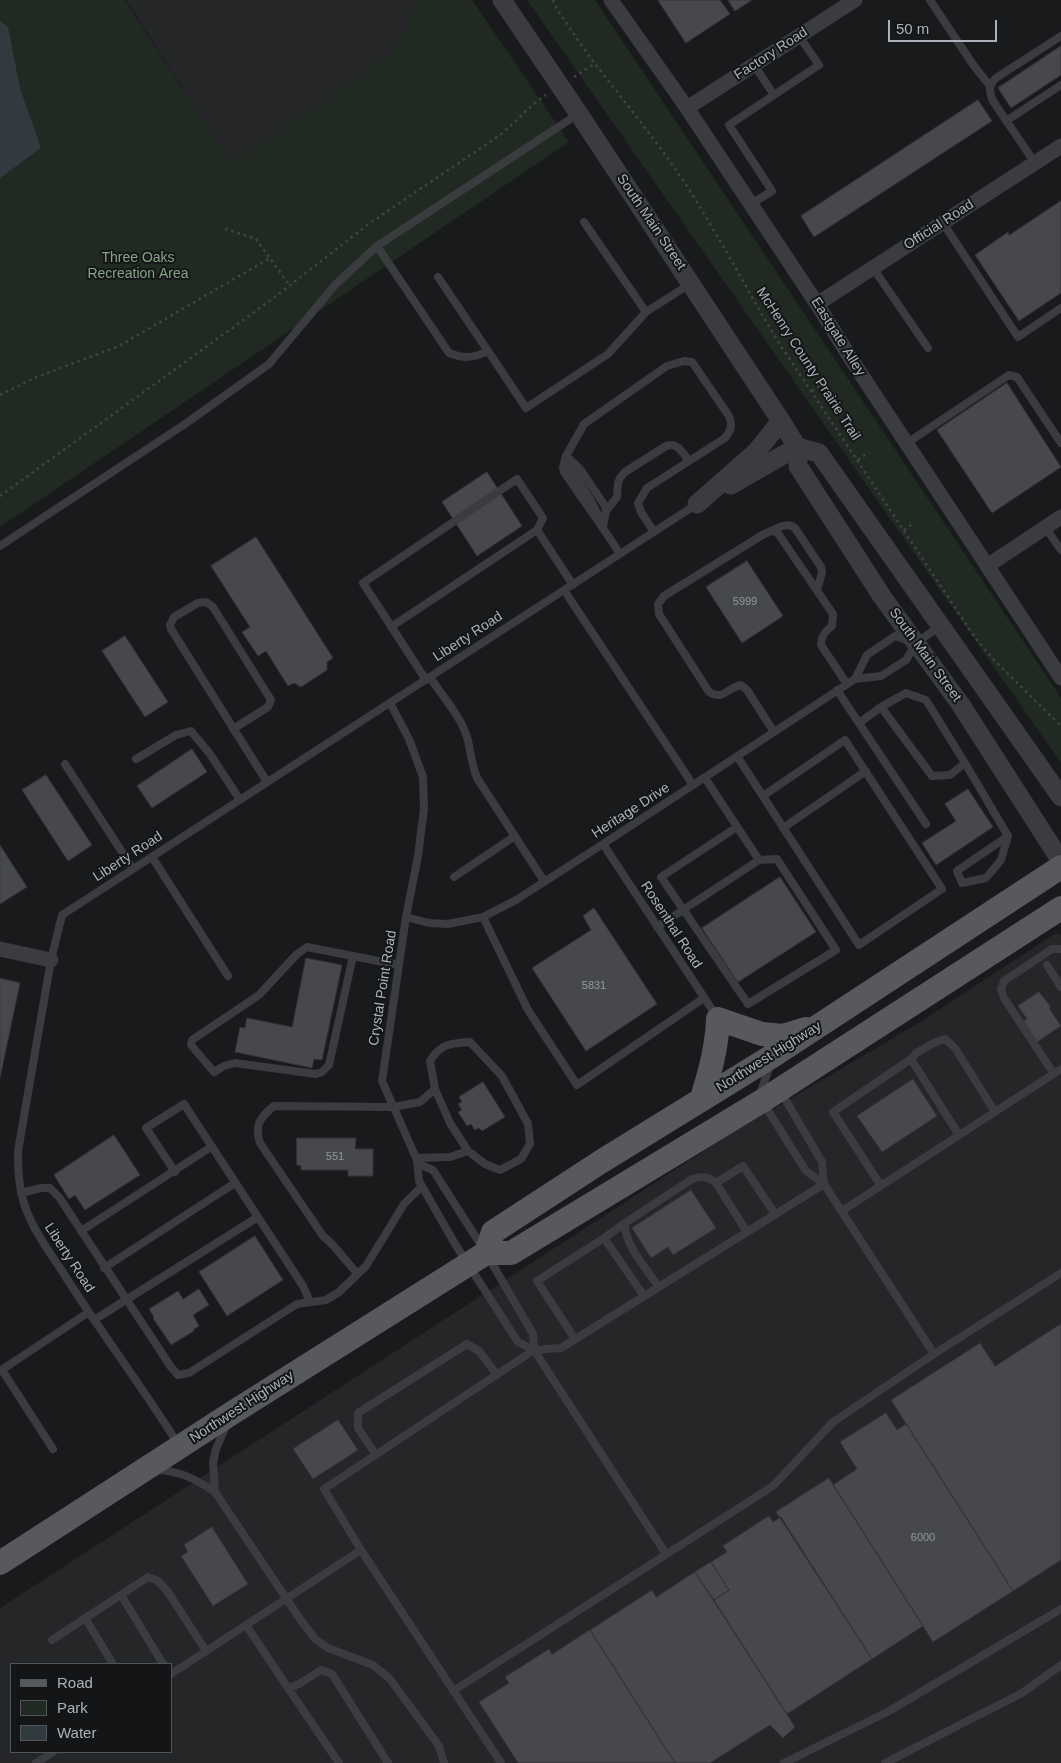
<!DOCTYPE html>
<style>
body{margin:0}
#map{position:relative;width:1061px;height:1763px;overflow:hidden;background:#191a1c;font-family:Arial,sans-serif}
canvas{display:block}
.legend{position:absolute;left:10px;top:1663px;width:162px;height:90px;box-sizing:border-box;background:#141517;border:1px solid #515458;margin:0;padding:6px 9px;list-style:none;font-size:15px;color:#acb2ba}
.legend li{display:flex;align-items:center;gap:10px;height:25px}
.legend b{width:25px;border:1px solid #515458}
.scale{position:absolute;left:888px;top:20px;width:109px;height:22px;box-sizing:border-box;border:2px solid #acb2ba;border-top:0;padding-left:6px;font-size:15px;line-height:18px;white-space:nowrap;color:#acb2ba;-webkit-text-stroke:4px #141517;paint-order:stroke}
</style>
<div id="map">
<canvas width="1061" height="1763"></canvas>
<ul class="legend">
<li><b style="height:6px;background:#57595f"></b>Road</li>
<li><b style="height:14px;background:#212a22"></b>Park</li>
<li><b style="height:14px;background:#303a3f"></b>Water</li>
</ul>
<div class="scale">50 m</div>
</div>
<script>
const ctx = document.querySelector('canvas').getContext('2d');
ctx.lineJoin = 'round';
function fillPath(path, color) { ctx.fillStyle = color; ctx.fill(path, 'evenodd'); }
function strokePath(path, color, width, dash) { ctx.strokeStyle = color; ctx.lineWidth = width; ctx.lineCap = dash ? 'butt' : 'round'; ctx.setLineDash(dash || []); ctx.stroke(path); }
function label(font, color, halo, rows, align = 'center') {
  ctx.font = font + ' Arial,sans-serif'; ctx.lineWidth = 4; ctx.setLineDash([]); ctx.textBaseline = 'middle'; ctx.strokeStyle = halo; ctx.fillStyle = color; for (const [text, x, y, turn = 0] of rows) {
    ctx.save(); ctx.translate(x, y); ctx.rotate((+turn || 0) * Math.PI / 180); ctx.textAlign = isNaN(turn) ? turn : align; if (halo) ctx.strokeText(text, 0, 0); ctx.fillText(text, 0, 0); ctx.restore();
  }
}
fillPath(new Path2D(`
 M126,0H420L393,53L232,164Z
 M1056,933L1061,935V1763H0V1608L724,1138L920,1022ZM11,1664H171V1752H11Z`), '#252628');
fillPath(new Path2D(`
 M0,0H125L232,164L393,53L420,0H472L569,142L0,527Z
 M527,0H595L1061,698V763Z`), '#212a22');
fillPath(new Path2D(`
 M0,21L8,27L20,88L41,148L0,178Z`), '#303a3f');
const building = new Path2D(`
 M658,0H720L730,14L686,43Z
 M728,0H752L735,11Z
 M1061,46V75L1011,108L998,88Z
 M978,100L992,121L814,237L801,216Z
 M1061,201V293L1019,321L975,255L1008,232L1009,235Z
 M1007,383L1061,467L992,513L937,430Z
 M487,472L522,526L477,556L442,502Z
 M256,537L333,658L327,662V670L301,687L294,683L288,686L266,651L258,656L242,632L250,627L211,566Z
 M747,561L783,616L742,643L706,587Z
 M125,636L168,702L145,717L102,651Z
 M192,749L207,772L152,808L137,786Z
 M46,775L92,845L68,861L22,790Z
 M968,789L993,827L936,865L922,843L956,821L945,804Z
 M0,845L27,887L0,904Z
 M780,877L816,932L738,982L702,928Z
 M594,908L657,1004L586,1051L532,968L591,930L583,916Z
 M306,958L342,965L322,1060L314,1059L312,1068L235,1052L240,1027L245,1028L247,1018L292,1027Z
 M0,978L20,983L0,1078Z
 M1039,992L1051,1007L1049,1008L1061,1026L1037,1042L1023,1021L1027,1019L1018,1006Z
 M913,1079L937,1116L882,1152L857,1116Z
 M483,1082L505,1117L482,1131L479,1128L475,1130L471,1124L467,1126L458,1112L462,1110L458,1104L462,1102L459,1097Z
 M114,1135L140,1175L85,1210L75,1195L69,1199L54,1175Z
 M297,1138H356L355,1149H373V1176H348V1170H301V1166L297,1165Z
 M691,1190L716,1228L673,1255L668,1247L651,1258L632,1228Z
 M255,1236L283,1280L227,1316L199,1272Z
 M199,1289L209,1305L193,1315L199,1326L193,1330L194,1331L171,1345L153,1318L154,1317L149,1309L178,1291L183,1299Z
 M1061,1324V1560L1013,1591L891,1400L980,1343L995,1366Z
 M886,1413L897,1430L906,1424L1013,1591L933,1642L833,1485L857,1469L840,1442Z
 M338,1420L358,1450L313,1479L293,1449Z
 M829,1478L923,1626L872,1659L776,1512Z
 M769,1516L773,1522L781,1517L872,1659L787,1714L714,1600L729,1590L711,1562L727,1552L723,1546Z
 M212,1527L248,1584L213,1606L181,1556L188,1552L184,1545Z
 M711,1562L729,1590L714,1600L695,1572Z
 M695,1572L795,1727L783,1738L770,1725L710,1763H675L590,1630L652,1590L656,1597Z
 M590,1630L675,1763H518L479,1702L509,1683L505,1677L549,1649L552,1654Z`);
fillPath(building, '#46484b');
strokePath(building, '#333437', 1);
strokePath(new Path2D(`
 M553,0L557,9C570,28 582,47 596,65C623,100 651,134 676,170C715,227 745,288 781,346L976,639L993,659L1061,726
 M574,77L594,64
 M225,229L256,239L290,286
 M812,391L825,382
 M0,395L32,379L119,346L270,258
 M858,460L869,452
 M0,496L271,300L370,223L500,135C516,122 529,106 546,95
 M904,530L915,522`), '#414347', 2.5, [2.5, 4]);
strokePath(new Path2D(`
 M930,0L974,66L990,86
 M754,65L774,95
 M1006,121L1061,85
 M1035,163L993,101C989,91 988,86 996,78L1061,36
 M751,204L772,191L729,125L819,65L799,36
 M584,222L646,312
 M943,223L1018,337L1061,308
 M377,246L449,353C464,359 473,358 488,351L526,408L608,354L646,312L690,284
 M873,268L928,348
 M438,277L488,351
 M907,443L1009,375L1017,377L1061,443
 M566,456L580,469L605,506L606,511L603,527
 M567,458C575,482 594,499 601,523
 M606,511L617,497L618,483L620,478L625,472L666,446C678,442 682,452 689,461
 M1045,527L1061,550
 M537,530L573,585
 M771,531C779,527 788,522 795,528L821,567L822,573L817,589
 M0,546L185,424L269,364L335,285L377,246L578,114
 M620,554C602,526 583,500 564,472L563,467L566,456L584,424L667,366L684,361L692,362L729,416C733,426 731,430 725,438L647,488L638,503L641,512L654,532
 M564,590L693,785
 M391,627L537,530L543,518L517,479L363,583L426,680
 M430,677C442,696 460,715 467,737C471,750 471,764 477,778L544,881
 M855,679L881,676L906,660L916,643L940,626
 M837,690L926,824
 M390,703L409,739L423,777L424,809L418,856L406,917L382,1081L417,1160L421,1165L433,1170L486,1253L533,1334L534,1350L666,1554
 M859,723L881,707L906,693L926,700L965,763L950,775L932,776L881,707
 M233,729L268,707L271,700L213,607L206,602L198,603L174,617L170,625L171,629L267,782
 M774,732L747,690L741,685C727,688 723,701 709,692L659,614L658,604L664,596L764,534L771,531L777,532L833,614L832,626C825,631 821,636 821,645L847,684
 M737,756L859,945L942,889L845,740L763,796
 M136,759L176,735L191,731L210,754L240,800
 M965,763L1008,836L957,871L962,883L986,878L1001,860L1008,836
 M65,764L133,869
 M737,827L661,877L748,1004L836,950L777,859L759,860
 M783,828L866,771
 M603,844L717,1017
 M152,857L228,976
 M454,877L515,836
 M406,917L429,923L448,924L483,917L516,900L603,844L855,679L867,655L895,636L910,641
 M483,917L528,1010L577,1085L704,998
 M657,927L759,860L705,778
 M353,956L329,1065L322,1072L316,1074L235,1063L224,1066L214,1072L191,1045L192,1040L259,995L297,954L307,947L399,965
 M1047,965L1061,987
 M911,1059L959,1135
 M770,1066L761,1091L762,1101L806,1171L824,1184L934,1354
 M1054,1074L1004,998L1001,989L1004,981L1052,949H1061
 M781,1092L822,1162L824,1184
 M416,1158L450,1157L468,1151L485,1164L500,1170L521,1159L530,1144L528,1124L502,1076L470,1042C451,1043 440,1044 430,1061L435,1089L450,1123L468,1151
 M417,1160L419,1181L455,1244L518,1342L534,1350
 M175,1172L146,1128L184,1104L303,1286L310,1302
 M881,1186L833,1112L911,1059L916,1053L936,1042L945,1039L955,1048L995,1112
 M21,1193L41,1188H50L59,1197L171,1367L178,1375L189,1373L297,1304L326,1300L339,1292L366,1266L404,1204L422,1186
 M842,1211L1061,1069
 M81,1231L211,1147
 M747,1232L716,1183L743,1166L775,1214
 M604,1238L625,1223
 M104,1268L235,1183
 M358,1274C346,1262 337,1247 323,1236L260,1143C254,1126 260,1117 274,1106L393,1107L420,1102L435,1089
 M659,1287C648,1271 623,1243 625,1223L692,1179C702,1176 707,1176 716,1183
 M94,1320L258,1217
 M575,1339L537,1281L604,1238L644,1296
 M2,1370L53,1449
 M0,1371L89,1312
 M178,1444C143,1388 103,1335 67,1279C54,1258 37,1237 28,1214C19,1194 18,1172 18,1151L51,960L62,915L697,504
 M376,1455L358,1428V1413L467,1344L479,1351L497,1375
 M154,1470C178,1470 196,1479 215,1492L300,1619L315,1639L328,1648L373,1665L390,1679L439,1746L444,1763
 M215,1492L213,1463L216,1449L227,1424
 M121,1595L163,1664
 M85,1618L113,1664
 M246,1625L288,1688L299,1684L321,1670L332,1674L388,1763
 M52,1640L148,1577L158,1581L168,1592L206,1651
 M171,1674L361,1550
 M288,1688L339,1763
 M453,1691L773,1486L833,1422L934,1354L1061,1273
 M36,1763L53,1752
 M501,1763L361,1550L324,1489L534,1350L561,1348L824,1184
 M784,1763L889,1711L1061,1609
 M885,1763L1022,1693L1061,1665`), '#3b3c40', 8);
strokePath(new Path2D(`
 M611,0L687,108L817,304L853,362L1061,678
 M687,108L855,0
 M817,304L1061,146
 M987,566L1061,517
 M0,949L51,960`), '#3b3c40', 15);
strokePath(new Path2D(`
 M502,0L579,114L781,421L797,447L798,466L883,598L961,705L1061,861
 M797,447L819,453L1061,797
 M731,485L797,447
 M697,504L756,452L781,421`), '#3b3c40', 19);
strokePath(new Path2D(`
 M702,1098C710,1072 717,1047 718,1019L762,1034L783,1036L806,1029
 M486,1253L493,1232L602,1161L774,1055L1061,867
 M0,1563L232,1413L486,1253H511L762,1101L1061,908`), '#57595f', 24);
label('11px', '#92989e', null, [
 ["5999",745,602],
 ["5831",594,986],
 ["551",335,1157],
 ["6000",923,1538]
]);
label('14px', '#acb2ba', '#141517', [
 ["Factory Road",771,54,-33],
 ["South Main Street",651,222,56],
 ["Official Road",939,225,-33],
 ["Eastgate Alley",838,337,58],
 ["McHenry County Prairie Trail",808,364,57],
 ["Liberty Road",468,637,-33],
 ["South Main Street",925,655,54],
 ["Heritage Drive",631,811,-33],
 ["Liberty Road",128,857,-33],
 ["Rosenthal Road",671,925,57],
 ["Crystal Point Road",383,988,-81],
 ["Northwest Highway",769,1057,-32],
 ["Liberty Road",69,1258,57],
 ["Northwest Highway",242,1407,-33]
]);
label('14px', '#85a485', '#141517', [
 ["Three Oaks",138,258],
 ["Recreation Area",138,274]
]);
</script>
